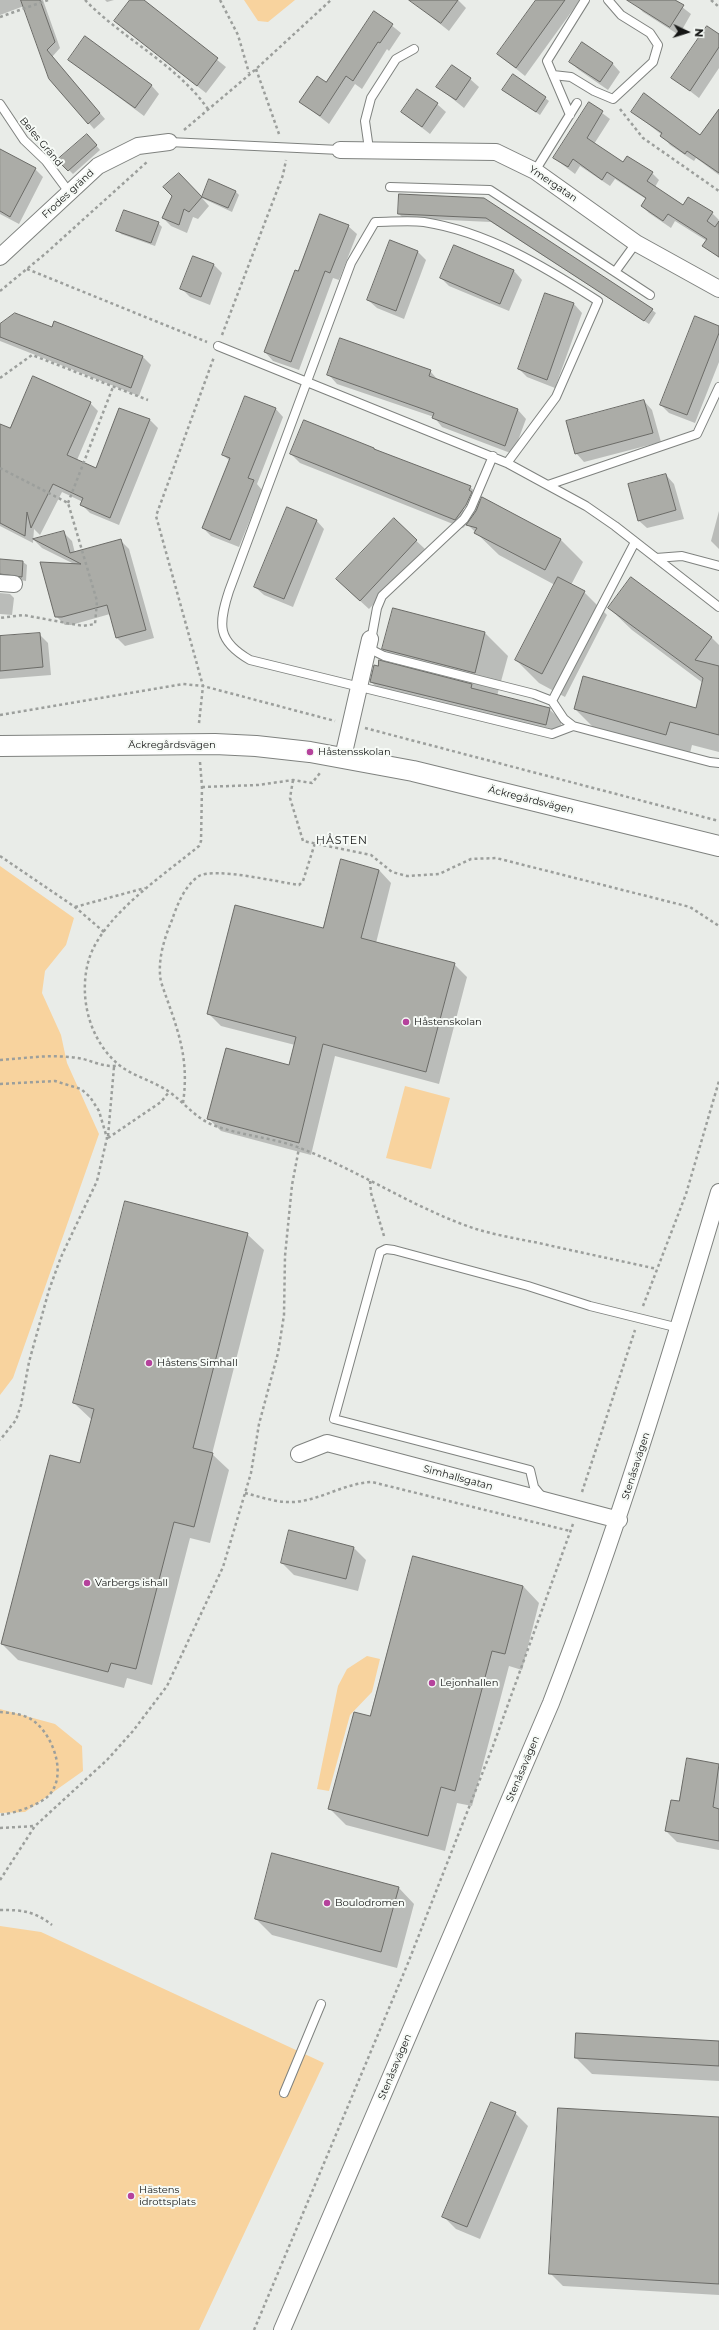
<!DOCTYPE html>
<meta charset="utf-8">
<style>
body{margin:0}
#map{position:relative;width:719px;height:2330px;overflow:hidden;background:#e9ece8;font-family:Montserrat,sans-serif}
canvas{display:block}
.north{position:absolute;left:667px;top:12px;width:40px;height:40px;-webkit-text-stroke:3px #f6faf6;paint-order:stroke;rotate:94deg;font-size:11px;font-weight:700;line-height:16px;text-align:center;color:#151615}
.north::after{content:'';display:block;margin:auto;width:14px;height:18px;background:#151615;clip-path:polygon(50% 0,100% 100%,50% 72%,0 100%)}
</style>
<div id="map">
<canvas width="719" height="2330"></canvas>
<div class="north">N</div>
</div>
<script>
const ctx = document.querySelector('canvas').getContext('2d');
ctx.lineJoin = 'round';
function fillPath(path, color) { ctx.fillStyle = color; ctx.fill(path, 'evenodd'); }
function strokePath(path, color, width, dash) { ctx.strokeStyle = color; ctx.lineWidth = width; ctx.lineCap = dash ? 'butt' : 'round'; ctx.setLineDash(dash || []); ctx.stroke(path); }
function label(font, color, halo, rows, align = 'center') {
  ctx.font = font + ' Montserrat,sans-serif'; ctx.lineWidth = 4; ctx.setLineDash([]); ctx.textBaseline = 'middle'; ctx.strokeStyle = halo; ctx.fillStyle = color; for (const [text, x, y, turn = 0] of rows) {
    ctx.save(); ctx.translate(x, y); ctx.rotate((+turn || 0) * Math.PI / 180); ctx.textAlign = isNaN(turn) ? turn : align; if (halo) ctx.strokeText(text, 0, 0); ctx.fillText(text, 0, 0); ctx.restore();
  }
}
fillPath(new Path2D(`
 M244,0H295L268,22L258,21Z
 M0,866L74,918L66,945L45,971L42,993L61,1035L67,1063L99,1134L13,1378L0,1395Z
 M405,1086L450,1098L431,1169L386,1158Z
 M367,1656L380,1659L372,1692L350,1715L329,1791L317,1789L338,1686L347,1669Z
 M0,1709L55,1724L82,1746L83,1771L25,1812L0,1813Z
 M0,1926L41,1932L324,2063L199,2330H0Z`), '#f8d39e');
fillPath(new Path2D(`
 M0,0H43L60,48L52,57L105,119L94,129L50,78L24,6L0,15Z
 M105,0H114L107,2Z
 M132,0H142L226,67L206,93L115,21Z
 M410,0H458L466,8L449,31Z
 M537,0H580L525,76L498,54Z
 M631,0H673L691,14L679,35L643,12Z
 M375,12L401,33L389,51L387,49L362,89L355,84L329,124L301,102L326,84Z
 M719,36V68L699,98L673,78Z
 M69,60L151,85L159,94L144,116Z
 M570,62L612,63L620,72L608,90L579,70Z
 M470,79L479,87L464,108L438,87Z
 M504,90L545,98L549,101L540,115Z
 M589,103L610,119L594,144L623,164L652,173L659,180L655,187L684,206L712,213L719,220L715,228L719,230V258L704,245L707,241L675,221L671,228L649,213L642,206L646,199L615,179L610,186L580,166L575,174L554,158Z
 M437,104L446,112L430,134L402,112Z
 M719,111V175L696,158L694,161L670,145L662,135L633,112L701,136Z
 M91,139L100,150L73,174L59,160Z
 M0,154L35,169L43,177L19,224L0,214Z
 M179,174L202,198L210,180L235,191L239,195L232,212L202,198L209,206L198,219L193,217L187,233L171,226L163,218L173,195Z
 M484,199L652,310L656,313L649,324L491,222L403,218L399,214Z
 M158,223L162,227L155,246L121,234L118,230Z
 M348,226L357,234L339,280L333,278L299,370L273,361L265,352L298,272Z
 M390,242L418,252L426,260L404,319L377,308L368,300Z
 M454,246L514,271L522,280L509,311L449,286L441,278Z
 M193,258L214,265L222,273L210,305L190,297L182,289Z
 M546,294L574,304L582,313L555,388L527,377L519,369Z
 M55,322L143,357L151,365L139,396L0,341V325L52,329Z
 M719,327V362L695,423L669,413L661,405Z
 M430,371L438,380L518,410L526,419L513,454L442,427L434,417L337,384L329,375Z
 M644,401L652,410L661,442L584,462L576,453Z
 M90,403L98,411L77,460L97,470L119,409L150,420L158,428L119,525L90,513L82,505L83,502L62,492L40,535L34,529L33,543L0,526V425L10,430Z
 M275,408L283,417L257,484L262,490L239,547L211,536L203,528L230,461L223,455Z
 M374,448L377,452L470,487L479,495L477,498L481,502L560,539L583,562L571,585L584,592L607,615L565,697L539,683L516,660L555,585L499,555L467,524L463,528L300,463L291,454ZM471,491L473,492L465,510H463Z
 M666,475L674,484L684,519L647,528L638,520Z
 M719,511V549L711,541Z
 M316,520L324,529L293,607L264,595L255,587Z
 M394,520L425,549L369,609L346,588Z
 M63,532L72,541L75,553L121,541L129,549L154,638L125,646L117,638L110,614L71,625H65L56,616L76,565L42,548L34,540Z
 M0,560L23,562L27,565L26,581L5,577L0,579Z
 M0,593L10,594L14,598L12,615L0,614Z
 M609,608L711,637L719,645V752L692,745L689,757L598,732L575,709H697L703,683L632,630Z
 M485,633L508,656L497,696L549,709L562,721L558,737L384,694L371,682L379,667H401L383,649Z
 M40,635L48,643L51,675L0,679V639Z
 M342,861L379,870L391,883L376,943L454,964L467,977L439,1084L335,1056L311,1155L221,1131L208,1118L289,1066L295,1045L221,1026L208,1013L323,929Z
 M247,1234L264,1250L212,1454L229,1470L210,1543L190,1538L152,1685L127,1678L124,1688L18,1660L2,1644L81,1464L92,1420L74,1403Z
 M353,1547L366,1560L358,1591L294,1575L282,1563Z
 M523,1586L539,1603L522,1670L509,1666L472,1806L457,1803L445,1851L346,1825L330,1809L371,1717Z
 M688,1759L719,1765V1850L677,1842L666,1831L680,1802Z
 M398,1887L414,1904L397,1968L272,1935L256,1919Z
 M719,2042V2081L592,2074L576,2058Z
 M515,2113L528,2126L480,2239L456,2229L443,2216Z
 M719,2118V2295L563,2286L550,2273Z`), '#0003');
const building = new Path2D(`
 M21,0H40L55,42L47,50L100,113L88,124L49,79Z
 M130,0H144L218,58L197,86L114,21Z
 M409,0H458L441,23Z
 M536,0H565L516,68L497,54Z
 M627,0H675L684,5L670,27Z
 M374,11L393,24L380,43L378,42L353,81L346,76L320,116L299,102L317,76L326,82Z
 M707,26L719,34V47L690,91L671,78Z
 M85,36L152,85L135,108L68,60Z
 M582,42L613,63L600,82L569,62Z
 M452,65L471,78L456,100L436,87Z
 M513,74L546,97L536,112L502,90Z
 M417,89L438,103L422,127L401,112Z
 M644,93L700,135L719,109V173L687,151L685,154L660,136L662,133L631,112Z
 M589,102L603,111L587,138L623,162L627,156L653,172L647,181L683,205L688,197L713,212L707,221L715,227L719,221V257L702,246L707,239L668,214L663,221L641,206L646,198L607,172L602,180L573,159L568,167L553,158Z
 M87,134L97,145L68,171L57,160Z
 M0,149L36,168L10,217L0,211Z
 M179,173L202,197L189,212L184,209L179,225L162,218L172,196L163,187Z
 M209,179L236,191L228,208L202,197Z
 M399,194L484,198L653,309L644,321L486,218L398,214Z
 M124,210L159,222L151,243L116,231Z
 M320,214L349,225L330,273L325,271L291,362L264,352L295,270L298,271Z
 M390,240L418,251L396,311L367,300Z
 M454,245L514,270L500,304L440,278Z
 M193,256L214,264L201,297L180,289Z
 M545,293L574,303L547,380L518,369Z
 M15,313L52,327L54,321L143,356L131,388L0,337V324Z
 M695,316L719,326V333L687,415L660,405Z
 M340,338L431,370L429,376L518,409L505,446L432,418L434,413L327,375Z
 M33,376L91,402L67,455L96,468L119,408L150,419L110,518L80,505L83,498L53,484L31,528L27,512L25,536L0,523V424L10,428Z
 M245,396L276,408L248,478L254,480L230,540L202,528L230,458L222,455Z
 M644,400L653,433L575,454L566,421Z
 M304,420L374,448V449L471,486L469,490L472,492L466,505L455,520L290,454Z
 M666,474L676,510L638,521L628,484Z
 M482,497L561,539L545,570L474,533L477,528L466,525L476,511Z
 M287,507L317,520L284,599L254,587Z
 M394,518L417,540L360,601L336,579Z
 M64,531L70,553L121,539L146,630L116,638L107,605L62,617H55L40,562L81,564L33,539Z
 M0,559L23,561L22,577L0,574Z
 M558,577L585,591L542,674L515,660Z
 M631,577L712,637L695,660L719,666V735L670,722L666,735L574,709L583,676L696,708L703,678L608,608Z
 M393,608L485,632L475,673L382,649Z
 M40,633L43,667L0,671V636Z
 M379,660L472,684L471,688L550,708L546,725L370,682L374,665L378,666Z
 M341,859L379,870L361,938L455,963L426,1072L323,1044L299,1143L207,1119L226,1048L289,1065L296,1037L207,1014L235,905L323,928Z
 M125,1201L248,1233L193,1448L213,1453L194,1527L174,1522L136,1669L111,1663L108,1672L1,1644L50,1455L80,1463L94,1409L73,1403Z
 M289,1530L354,1547L346,1579L281,1563Z
 M413,1556L523,1586L505,1654L492,1651L455,1791L441,1787L428,1836L328,1809L354,1712L370,1716Z
 M687,1758L719,1764L713,1807L719,1809V1841L665,1831L671,1800L679,1801Z
 M272,1853L399,1887L381,1952L255,1919Z
 M576,2033L719,2041V2066L575,2058Z
 M491,2102L516,2112L467,2227L442,2217Z
 M558,2108L719,2117V2284L549,2274Z`);
fillPath(building, '#abaca7');
strokePath(building, '#6b6b67', 1);
const service = new Path2D(`
 M553,75L571,77L594,91L613,99L653,62L658,45L650,33L621,15L608,0
 M0,104L24,140L46,161L69,192
 M570,115L547,61L585,0
 M169,142L340,150
 M369,149L365,121L371,98L396,59L414,49
 M535,171L577,103
 M390,187L490,190L650,295
 M615,272L636,243
 M218,346L507,463L586,506L615,526L719,607
 M493,456L471,508L464,519L382,596L377,608L370,646L374,651L384,656L534,694L552,701L564,719L573,726L710,762L719,763
 M507,463L556,397L598,301C545,267 488,232 424,222C409,220 391,222 375,222L351,263L229,591C218,625 217,641 250,660L552,734L573,726
 M548,485L697,434L719,387
 M656,558L682,556L719,566
 M552,701L635,542
 M543,1498L534,1487L530,1470L334,1419L380,1252L386,1249L394,1250L528,1286L590,1306L679,1328
 M284,2093L321,2004`);
const minor = new Path2D(`
 M340,150L496,152L535,171L636,243L719,289
 M0,257L98,166L138,146L169,142
 M0,583L14,584
 M343,757L370,639
 M299,1454L327,1443L619,1520
 M282,2330L551,1703C616,1535 668,1364 719,1192`);
const tertiary = new Path2D(`
 M0,746L215,744L256,746L310,752L413,771L719,846`);
strokePath(service, '#7f827f', 10);
strokePath(minor, '#7f827f', 18);
strokePath(tertiary, '#7f827f', 22);
strokePath(new Path2D(`
 M85,0C123,39 176,64 208,109
 M220,0L238,35L249,73
 M711,0L719,7
 M0,17L48,0
 M256,69L279,134
 M620,109L643,138L719,191
 M184,130L256,69L331,0
 M27,269L207,342
 M0,291L45,254L147,162
 M222,335L283,175L286,160
 M0,378L32,355L148,400
 M0,468L68,503L97,601L95,624L83,626L23,615L0,618
 M68,503L113,387
 M0,715L183,684L203,686L335,721
 M199,723L203,686L156,516L214,357
 M365,728L719,821
 M200,762L202,787L201,841L199,846C164,875 103,915 89,959C78,996 89,1040 119,1065C133,1076 153,1081 168,1091C184,1102 195,1118 213,1125C241,1136 272,1137 300,1148C360,1171 415,1209 476,1229C496,1235 518,1239 539,1243C578,1252 617,1260 657,1269
 M293,780L290,798L303,841L371,855L392,872L407,876L439,874L471,859L496,858L690,907L719,926
 M202,787L258,785L293,780L312,783L320,773
 M0,856L75,907L104,932
 M75,907L145,888
 M0,1060C26,1058 52,1054 78,1058C92,1060 105,1069 120,1065
 M0,1084L55,1081L81,1089L90,1097L99,1111L107,1138L97,1181L61,1257L49,1290L29,1362L21,1405L16,1420L0,1440
 M183,1103C190,1055 176,1026 161,982C157,961 164,939 172,920C177,905 185,885 199,876C215,867 278,882 299,885L303,881L315,843
 M108,1136L114,1067
 M108,1138L161,1102L169,1092
 M370,1181L371,1193L384,1236
 M643,1306L686,1194L719,1081
 M582,1492L635,1330
 M245,1493C261,1497 277,1503 294,1502C321,1500 345,1483 372,1482L570,1531
 M0,1712C11,1713 26,1714 35,1722C54,1737 69,1779 46,1798C34,1807 14,1813 0,1815
 M0,1828L35,1826
 M0,1880L35,1826L107,1760L133,1731L167,1686L223,1567L251,1473L259,1424L278,1353L284,1315L285,1256L292,1185L299,1148
 M0,1910C23,1910 34,1911 52,1925
 M254,2330L408,1963L493,1746L573,1524`), '#9c9f9c', 2.5, [3, 3]);
strokePath(service, '#fff', 8);
strokePath(minor, '#fff', 16);
strokePath(tertiary, '#fff', 20);
for (const [x, y, r, color] of [
 [310,752,4,"#b5429c"],
 [406,1022,4,"#b5429c"],
 [149,1363,4,"#b5429c"],
 [87,1583,4,"#b5429c"],
 [432,1683,4,"#b5429c"],
 [327,1903,4,"#b5429c"],
 [131,2196,4,"#b5429c"]
]) { const dot = new Path2D(); dot.arc(x, y, r, 0, 2 * Math.PI); ctx.fillStyle = color; ctx.fill(dot); strokePath(dot, '#f6faf6', 1.5); }
label('10px', '#151615', '#f6faf6', [
 ["Beles Gränd",41,142,50],
 ["Ymergatan",553,184,34],
 ["Frodes gränd",68,194,-43],
 ["Äckregårdsvägen",172,745],
 ["Äckregårdsvägen",531,800,14],
 ["Stenåsavägen",636,1466,-72],
 ["Simhallsgatan",458,1478,15],
 ["Stenåsavägen",523,1769,-67],
 ["Stenåsavägen",395,2067,-67]
]);
label('10px', '#151615', '#f6faf6', [
 ["Håstensskolan",318,752],
 ["Håstenskolan",414,1022],
 ["Håstens Simhall",157,1363],
 ["Varbergs ishall",95,1583],
 ["Lejonhallen",440,1683],
 ["Boulodromen",335,1903],
 ["Hästens",139,2190],
 ["idrottsplats",139,2202]
], 'left');
ctx.letterSpacing = '1px';
label('11px', '#151615', '#f6faf6', [
 ["HÅSTEN",342,841]
]);
ctx.letterSpacing = '0px';
</script>
